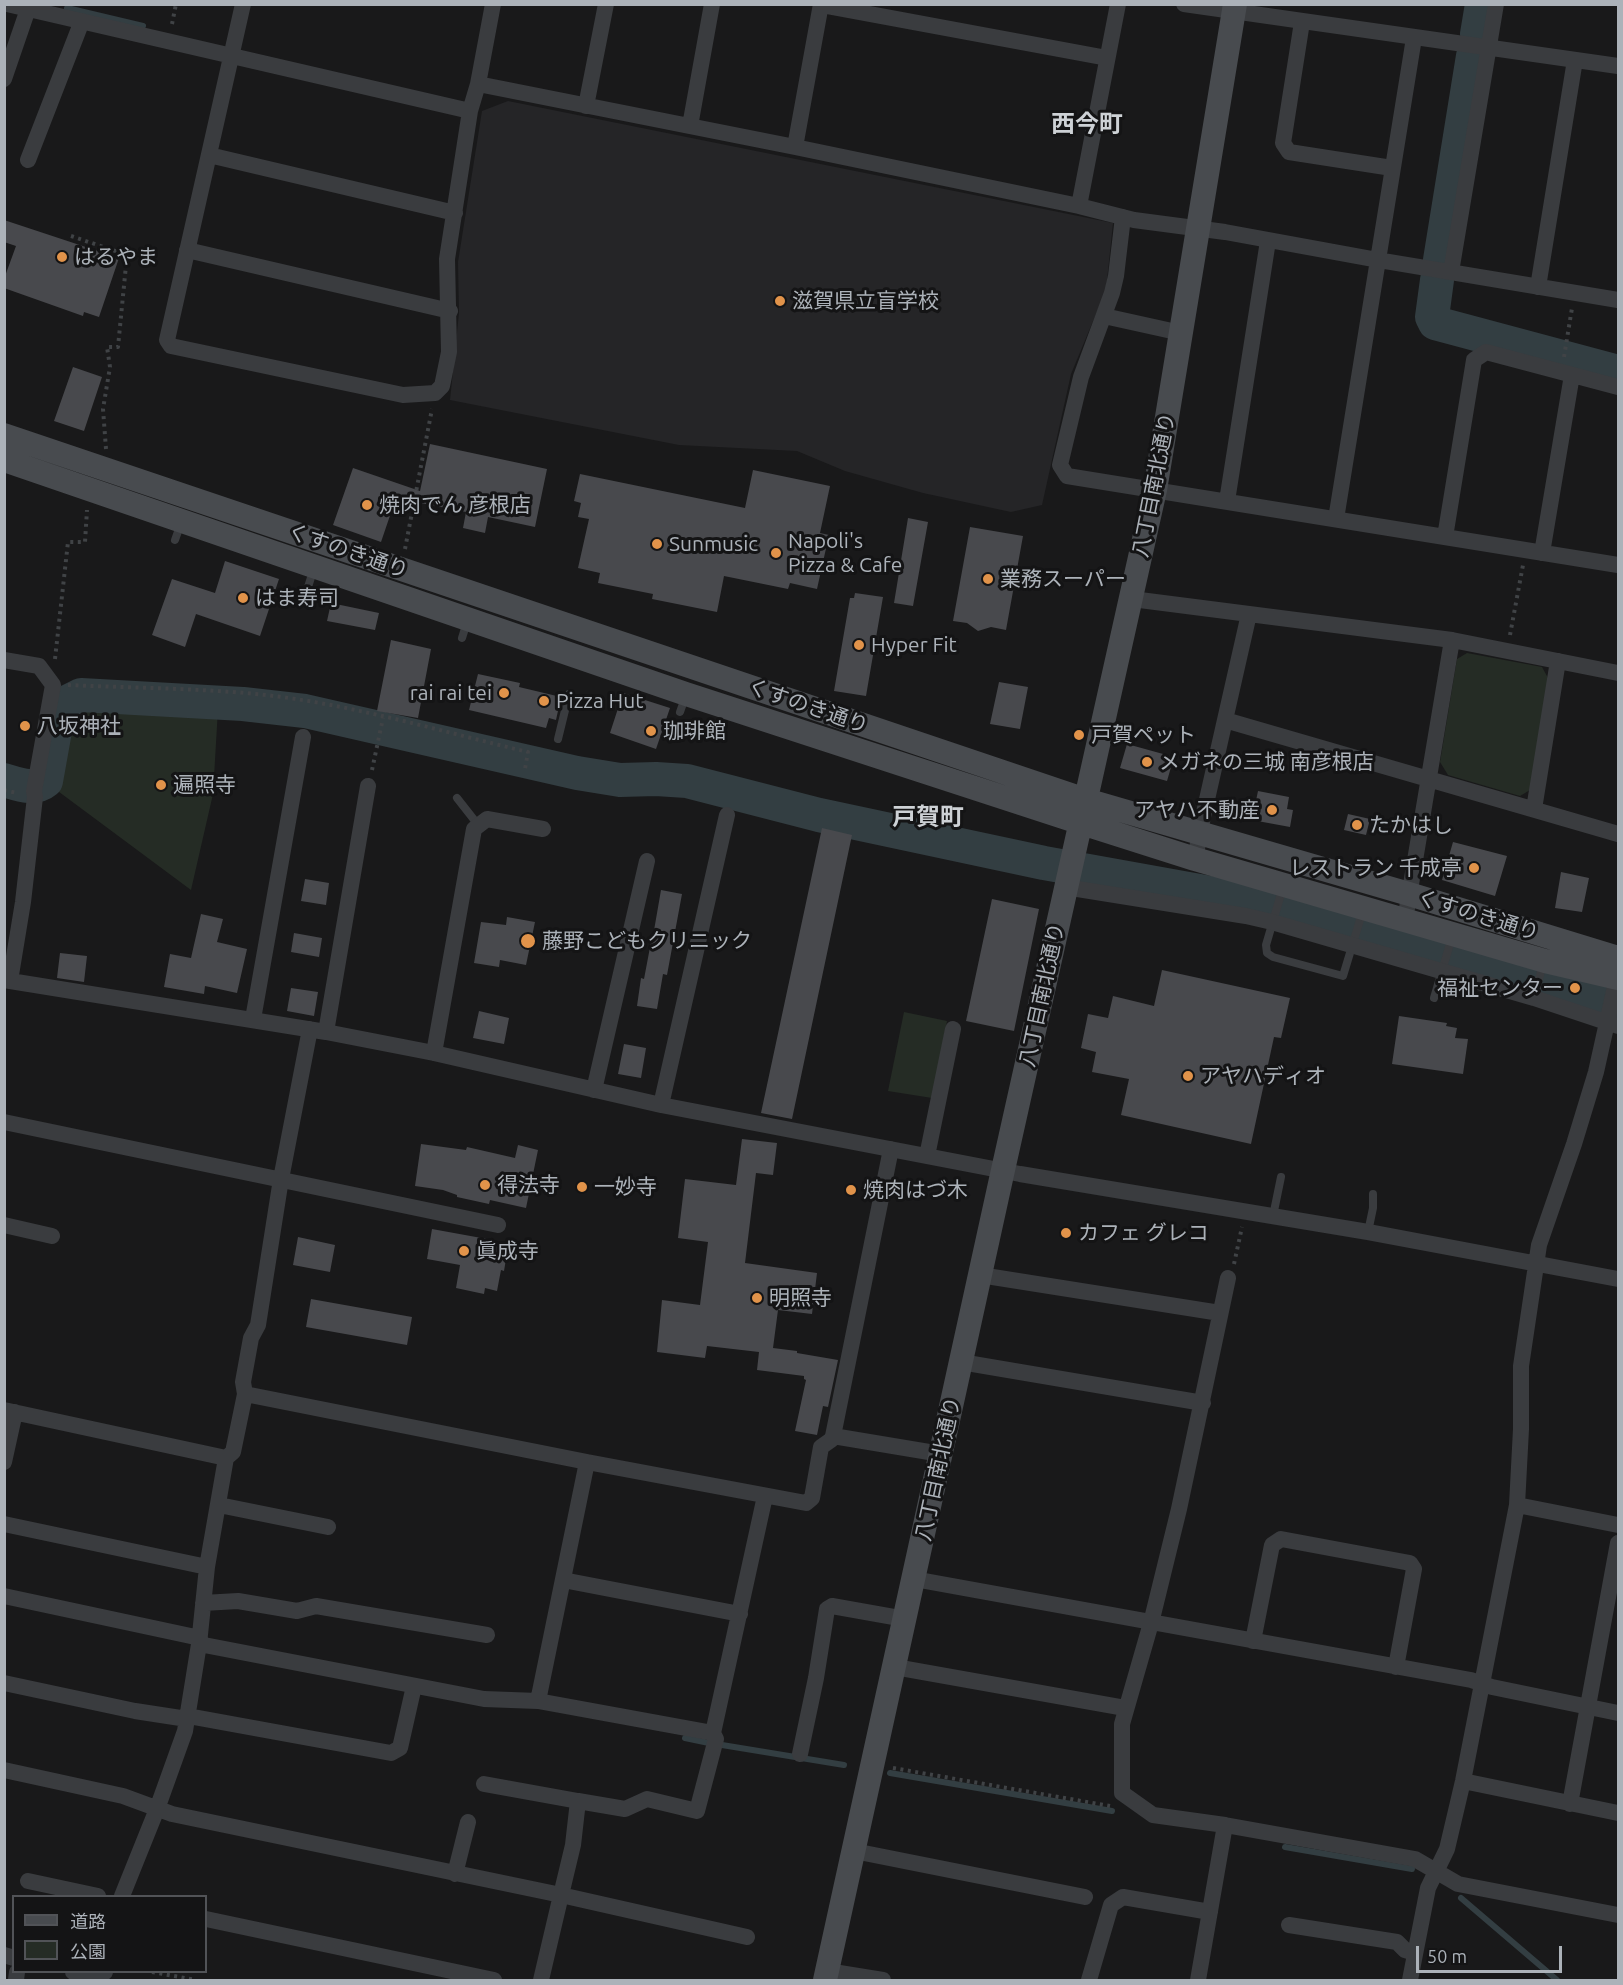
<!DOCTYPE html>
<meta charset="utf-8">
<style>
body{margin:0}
#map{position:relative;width:1623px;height:1985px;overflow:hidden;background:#19191a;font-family:Ubuntu,"Noto Sans JP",sans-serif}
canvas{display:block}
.frame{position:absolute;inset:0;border:6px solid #acb2b9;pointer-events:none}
.legend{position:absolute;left:12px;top:1895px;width:195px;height:78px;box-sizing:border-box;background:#141415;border:2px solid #515357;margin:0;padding:8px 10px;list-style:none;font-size:18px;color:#acb2b9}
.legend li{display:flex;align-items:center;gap:12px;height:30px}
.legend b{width:30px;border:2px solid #515357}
.scale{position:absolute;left:1416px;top:1946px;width:146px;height:27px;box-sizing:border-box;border:3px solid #acb2b9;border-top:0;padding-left:8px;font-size:18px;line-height:21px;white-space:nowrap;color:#acb2b9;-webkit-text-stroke:4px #141415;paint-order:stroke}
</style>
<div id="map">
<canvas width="1623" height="1985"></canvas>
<div class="frame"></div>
<ul class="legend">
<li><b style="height:8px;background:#484b4f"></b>道路</li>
<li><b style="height:16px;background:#252c25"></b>公園</li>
</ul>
<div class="scale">50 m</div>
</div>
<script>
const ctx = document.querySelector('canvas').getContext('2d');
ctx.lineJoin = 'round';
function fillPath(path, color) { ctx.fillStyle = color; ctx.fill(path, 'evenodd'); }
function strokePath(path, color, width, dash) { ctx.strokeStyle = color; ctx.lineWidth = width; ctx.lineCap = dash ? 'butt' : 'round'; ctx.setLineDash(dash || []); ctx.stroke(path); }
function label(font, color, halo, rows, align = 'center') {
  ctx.font = font + ' Ubuntu,"Noto Sans JP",sans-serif'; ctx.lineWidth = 6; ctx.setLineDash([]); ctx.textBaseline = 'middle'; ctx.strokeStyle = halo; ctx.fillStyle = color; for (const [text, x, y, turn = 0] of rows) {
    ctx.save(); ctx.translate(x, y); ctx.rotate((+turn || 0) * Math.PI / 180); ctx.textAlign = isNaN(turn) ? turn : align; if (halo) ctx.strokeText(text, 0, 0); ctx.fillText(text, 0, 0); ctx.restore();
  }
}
fillPath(new Path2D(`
 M508,101L1113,223L1106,290L1071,374L1042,505L1011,512L923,493L845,471L797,451L679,445L450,400L459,313L458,262L482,111Z`), '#252527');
fillPath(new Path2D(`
 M1467,653L1542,667L1548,678L1530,790L1520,796L1448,775L1440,762L1457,659Z
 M79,702L218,709L213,794L191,890L47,783L56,777L63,713L71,706Z
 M904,1012L947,1021L932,1098L888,1091Z`), '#252c25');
strokePath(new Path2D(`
 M67,8L143,26
 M685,1738L709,1743
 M722,1745L844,1765
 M890,1773L1112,1811
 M1285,1847L1412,1869
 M1461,1898L1557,1980`), '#333e42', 6);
strokePath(new Path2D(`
 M1477,34L1482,4
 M1440,260L1473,56
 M1437,280L1432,317L1435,323L1618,372
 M4,780C18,784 34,791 46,781L58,714L67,702L81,695L243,704L305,711L577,773L620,780L656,779L687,781L819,815L1044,863L1244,899L1618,1008`), '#333e42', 34);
fillPath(new Path2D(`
 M4,220L119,258L99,317L84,312L83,316L4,288V279L16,246L4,242Z
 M73,367L102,377L84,431L54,421Z
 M430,444L547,469L535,527L488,517L485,533L463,528L466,512L396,498L381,542L333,525L353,468L420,491Z
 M753,470L830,486L820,533L829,535L817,589L790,583L788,589L724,576L717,612L652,599L653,594L598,583L600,573L578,568L589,519L578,517L581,503L574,501L580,474L745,508Z
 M908,518L928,522L913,606L894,603Z
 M970,527L1023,536L1006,630L991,627L978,631L967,623L953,621Z
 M225,561L279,579L260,636L196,614L185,647L152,635L172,579L215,593Z
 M855,593L883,597L866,696L834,691L850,598H854Z
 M331,603L379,613L375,630L327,621Z
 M391,640L431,649L418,718L377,711Z
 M478,674L520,683L519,687L561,697L556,720L549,718L546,728L469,710Z
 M999,682L1028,687L1020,729L990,724Z
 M623,693L670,708L656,749L610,733Z
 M1127,744L1174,757L1167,781L1120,768Z
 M1258,791L1289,797L1287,809L1293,810L1290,827L1252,820Z
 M1348,814L1370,819L1366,835L1344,830Z
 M822,828L852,835L792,1119L761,1113Z
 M1453,842L1507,856L1495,896L1442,880Z
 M1561,872L1589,878L1582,912L1555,908Z
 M305,879L329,883L326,905L301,901Z
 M661,890L682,894L667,975L663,974L657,1009L637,1006L641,978L644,979L651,942H652Z
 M992,899L1039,909L1014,1031L966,1021Z
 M201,914L223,919L217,942L247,949L237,993L205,986L204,994L164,987L170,954L191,958Z
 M507,917L535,922L526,965L500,960L499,967L474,963L481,922L506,925Z
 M294,933L322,938L319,957L291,952Z
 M60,953L87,956L84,982L57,978Z
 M1162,970L1290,998L1281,1038L1274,1037L1251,1144L1121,1115L1129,1079L1092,1072L1096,1052L1081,1048L1088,1014L1108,1018L1113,996L1154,1006Z
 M291,988L318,992L314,1016L287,1011Z
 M479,1011L509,1018L504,1044L473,1038Z
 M1399,1016L1447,1023L1446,1026L1457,1028L1455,1038L1468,1039L1463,1074L1392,1064Z
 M624,1044L646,1048L641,1078L618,1074Z
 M742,1139L777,1143L773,1175L756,1173L745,1263L817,1273L812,1314L778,1310L773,1348L797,1351V1353L838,1360L828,1407L823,1406L817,1435L795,1431L806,1380L804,1379V1376L757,1370L759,1352L707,1346L705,1358L657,1352L662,1300L700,1305L708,1242L678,1238L685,1179L736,1185Z
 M421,1144L466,1150L467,1147L515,1158L518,1145L538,1150L526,1208L490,1200L489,1204L457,1197V1195L443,1190L415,1186Z
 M432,1229L487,1239L486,1243L508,1247L504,1271L501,1270L497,1291L485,1288L484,1294L456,1288L460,1265L427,1259Z
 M298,1237L335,1245L330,1272L293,1265Z
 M311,1299L412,1317L407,1345L306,1327Z`), '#48494d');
strokePath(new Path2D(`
 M172,24L176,4
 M71,236L127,255L118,347H107L110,367L103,409L106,449
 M1564,357L1572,308
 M405,549L432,409
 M1510,635L1523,565
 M55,659L68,542H85L87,510
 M68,685C131,688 194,688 256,694C348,703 439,731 528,752L525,769
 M372,770L383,718
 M4,790L17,793
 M1234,1264L1242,1227
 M893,1768L1110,1806
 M152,1972L196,1980`), '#404346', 4, [3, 4.5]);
strokePath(new Path2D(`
 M175,540L181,523
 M308,587L314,568
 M462,638L467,622
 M680,712L686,695
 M558,739L569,694
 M457,798L479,826
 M1283,887L1266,945L1267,953L1273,957L1343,976L1363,910
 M1434,998L1452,937
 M1534,998L1543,964
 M1273,1216L1281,1177
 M1368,1232L1373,1208V1194`), '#3a3c3f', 8);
strokePath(new Path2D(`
 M7,4L470,111
 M243,4L167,340L171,346L403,395L435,393L442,386L449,352L447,259L470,111L478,84L493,4
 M1184,4L1618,66
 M821,5L1107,58
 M1302,22L1283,143L1289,152L1392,168
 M4,79L28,9
 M478,84L795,147L1079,206L1134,220L1225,232L1378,260L1618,300
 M586,106L606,4
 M690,126L712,4
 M795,147L821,4
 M209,155L455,213
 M28,160L82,21
 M1079,206L1118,4
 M1123,217L1116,276L1112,293L1081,377L1060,465L1067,476L1618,565
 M187,250L450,311
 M1451,272L1496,4
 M1538,287L1575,60
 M1104,316L1181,333
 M1227,501L1268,241
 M1336,519L1414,38
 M1445,537L1474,360L1486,352L1618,387
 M1542,553L1572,375
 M1132,599L1452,640L1618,673
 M4,660L39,666L53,685L34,791L35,797L23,902L10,981
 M1225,720L1618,834
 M1534,809L1558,661
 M1195,859L1203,817L1249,614
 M1065,887L1246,916L1272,922L1534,998L1618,1026
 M1405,920L1452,640
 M4,980L326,1032L434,1053L661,1105L1020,1174L1368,1232L1618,1279
 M253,1019L303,737
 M326,1032L368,786
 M434,1053L474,829L487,819L543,829
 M594,1090L647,861
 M661,1105L727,815
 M4,1122L498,1225
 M927,1156L953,1029
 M4,1225L52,1236
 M980,1275L1220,1313
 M1228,1278L1179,1509L1151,1623L1122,1724V1793L1153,1815L1225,1825L1415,1859L1458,1884L1618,1915
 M961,1362L1203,1403
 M245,1394L587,1462L806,1503L812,1498L821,1447L831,1440L833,1436L891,1149
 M4,1410L226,1458
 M833,1436L941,1454
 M4,1462L15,1412
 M219,1505L328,1527
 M1517,1505L1618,1525
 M4,1524L207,1567
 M914,1579L1471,1680L1492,1687L1618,1713
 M563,1580L740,1614
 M4,1596L200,1638
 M203,1603L238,1601L297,1611L316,1606L487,1635
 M1253,1641L1272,1545L1281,1539L1410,1563L1414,1569L1396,1667
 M199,1644L484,1699L538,1701L713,1733
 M895,1667L1125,1708
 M4,1683L135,1711L187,1719
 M538,1701L587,1462
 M188,1716L391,1753L400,1748L414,1686
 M800,1754L816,1678L827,1609L832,1606L905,1619
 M4,1770L123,1796L172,1814L561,1895L541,1980
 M1463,1781L1618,1813
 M484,1784L578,1801L573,1845L561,1895L747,1937
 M578,1801L625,1809L647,1799L697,1811L716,1739L713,1733L765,1496
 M1570,1804L1618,1543
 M854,1851L1085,1897
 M455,1874L468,1822
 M28,1881L98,1896
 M122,1896L157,1809L185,1731L199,1644L207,1567L226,1458L233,1452L245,1394L243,1382L251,1338L258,1325L281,1179L310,1029
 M206,1919L494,1980
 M1289,1925L1397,1942L1405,1950L1415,1953
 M4,1955L14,1958
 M827,1971L883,1980
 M73,1972L93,1974L105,1972
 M16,1980L17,1972
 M1089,1980L1111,1905L1123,1897L1210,1912
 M1198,1980L1225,1825
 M1410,1980L1428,1888L1447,1849L1463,1781L1517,1505L1521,1429V1366L1539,1245L1574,1144L1596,1072L1618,973`), '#3a3c3f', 16);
strokePath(new Path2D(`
 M4,435L1086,800L1409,894L1618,958
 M4,460L686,694L1082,823L1195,859L1545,961L1618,978
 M825,1980L1003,1170L1155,490L1235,4`), '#484b4f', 24);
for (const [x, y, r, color] of [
 [62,257,6,"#e1934a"],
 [780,301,6,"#e1934a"],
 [367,505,6,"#e1934a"],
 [657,544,6,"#e1934a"],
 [776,553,6,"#e1934a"],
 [988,579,6,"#e1934a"],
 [243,598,6,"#e1934a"],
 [859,645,6,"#e1934a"],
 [504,693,6,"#e1934a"],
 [544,701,6,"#e1934a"],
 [25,726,6,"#e1934a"],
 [651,731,6,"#e1934a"],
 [1079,735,6,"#e1934a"],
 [1147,762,6,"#e1934a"],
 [161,785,6,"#e1934a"],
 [1272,810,6,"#e1934a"],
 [1357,825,6,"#e1934a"],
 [1474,868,6,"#e1934a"],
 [528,941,8,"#e1934a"],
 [1575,988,6,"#e1934a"],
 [1188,1076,6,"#e1934a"],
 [485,1185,6,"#e1934a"],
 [582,1187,6,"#e1934a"],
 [851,1190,6,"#e1934a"],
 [1066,1233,6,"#e1934a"],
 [464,1251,6,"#e1934a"],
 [757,1298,6,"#e1934a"]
]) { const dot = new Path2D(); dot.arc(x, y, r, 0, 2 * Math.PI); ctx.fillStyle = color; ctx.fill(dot); strokePath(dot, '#141415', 2); }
label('21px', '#acb2b9', '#141415', [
 ["はるやま",74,257],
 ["滋賀県立盲学校",792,301],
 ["焼肉でん 彦根店",379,505],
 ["Napoli's",788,541],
 ["Pizza & Cafe",788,565],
 ["Sunmusic",669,544],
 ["業務スーパー",1000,579],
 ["はま寿司",255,598],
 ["Hyper Fit",871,645],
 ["rai rai tei",492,693,"right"],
 ["Pizza Hut",556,701],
 ["八坂神社",37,726],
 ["珈琲館",663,731],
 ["戸賀ペット",1091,735],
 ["メガネの三城 南彦根店",1159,762],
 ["遍照寺",173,785],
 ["アヤハ不動産",1260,810,"right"],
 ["たかはし",1369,825],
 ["レストラン 千成亭",1462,868,"right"],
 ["藤野こどもクリニック",542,941],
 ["福祉センター",1563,988,"right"],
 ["アヤハディオ",1200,1076],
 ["得法寺",497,1185],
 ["一妙寺",594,1187],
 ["焼肉はづ木",863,1190],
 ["カフェ グレコ",1078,1233],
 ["眞成寺",476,1251],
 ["明照寺",769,1298]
], 'left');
label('21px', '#acb2b9', '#141415', [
 ["八丁目南北通り",1154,485,-79],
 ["くすのき通り",348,551,19],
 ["くすのき通り",808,706,19],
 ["くすのき通り",1478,915,17],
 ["八丁目南北通り",1042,995,-78],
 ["八丁目南北通り",938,1469,-78]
]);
label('bold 24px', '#cdd1d5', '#141415', [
 ["西今町",1087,124],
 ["戸賀町",928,817]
]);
</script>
